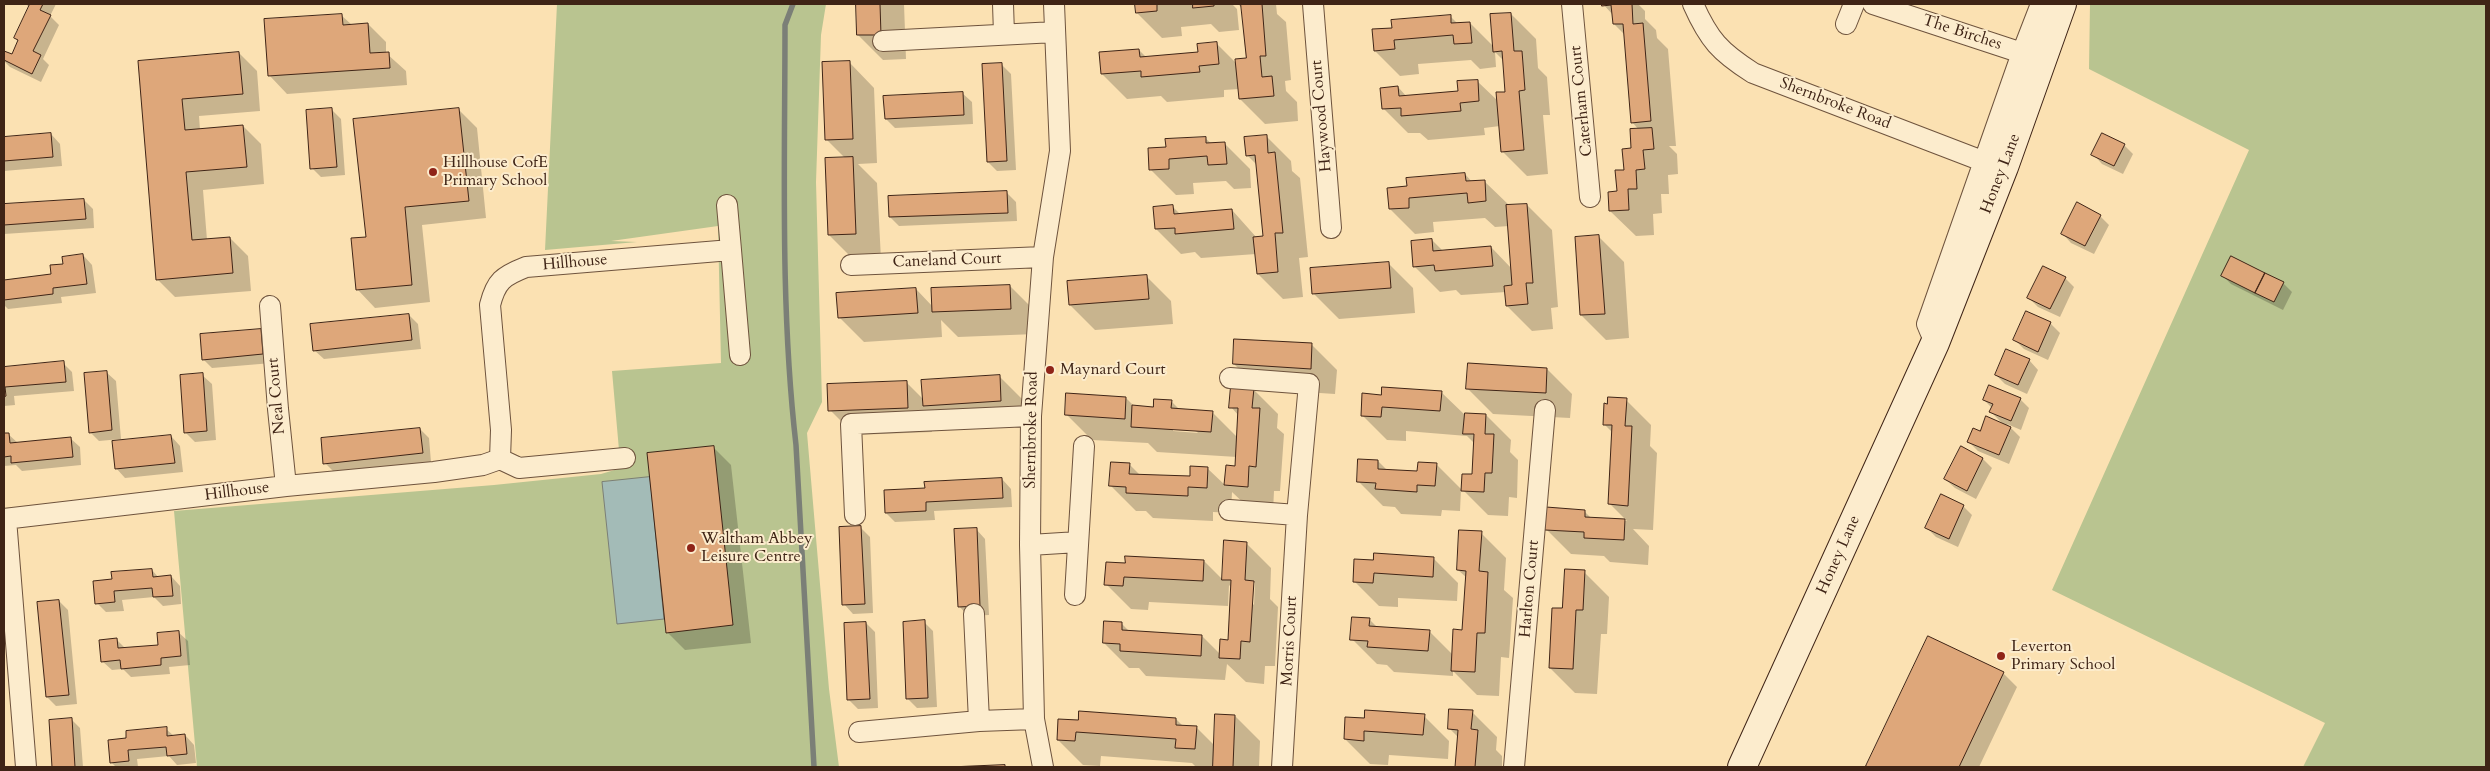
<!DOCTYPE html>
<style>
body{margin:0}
#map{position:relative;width:2490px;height:771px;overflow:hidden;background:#fbe1b2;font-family:Cardo,serif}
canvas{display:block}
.frame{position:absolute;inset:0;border:5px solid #3f2416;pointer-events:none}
</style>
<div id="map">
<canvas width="2490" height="771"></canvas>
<div class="frame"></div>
</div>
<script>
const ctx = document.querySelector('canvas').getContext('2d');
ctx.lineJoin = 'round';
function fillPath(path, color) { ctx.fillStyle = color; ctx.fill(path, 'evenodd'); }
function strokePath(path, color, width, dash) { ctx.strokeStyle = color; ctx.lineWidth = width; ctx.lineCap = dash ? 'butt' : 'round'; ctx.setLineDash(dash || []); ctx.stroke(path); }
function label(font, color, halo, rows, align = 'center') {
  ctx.font = font + ' Cardo,serif'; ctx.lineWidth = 4; ctx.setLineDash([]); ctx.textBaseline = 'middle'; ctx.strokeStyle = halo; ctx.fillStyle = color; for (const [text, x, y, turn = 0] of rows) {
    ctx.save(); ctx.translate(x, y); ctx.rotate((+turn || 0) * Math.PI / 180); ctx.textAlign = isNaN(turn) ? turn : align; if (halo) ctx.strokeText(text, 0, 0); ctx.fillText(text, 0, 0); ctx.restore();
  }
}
fillPath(new Path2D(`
 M557,4H826L821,35L816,182L822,402L807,433L829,689L839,767H197L174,511L494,485L601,474L618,469L619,450L612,371L721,363L718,226L611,241L637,242L545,250Z
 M2090,4H2486V767H2303L2325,723L2052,590L2249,150L2089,69Z`), '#b9c490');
const water = new Path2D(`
 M650,477L664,619L617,624L602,482Z`);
fillPath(water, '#a3bbb7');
strokePath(water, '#7b7f77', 1);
fillPath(new Path2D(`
 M25,4H56L50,16L59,25L43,59L49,65L41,82L10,67L4,61V52L12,56L19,42L15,38L30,7Z
 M857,4H904L906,59L883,60L858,35Z
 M1136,4H1232L1237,9L1239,30L1219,32L1211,24L1181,27L1182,36L1162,38L1137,13Z
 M1238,4H1276L1277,14L1286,22L1291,80L1285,81L1286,91L1297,102L1298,121L1265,124L1240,99L1239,89L1224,90V97L1167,102L1161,96L1127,99L1102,74L1139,50L1147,58L1199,54L1217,44L1237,64L1247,59L1243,9Z
 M1603,4H1638L1645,11V19L1656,30L1657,38L1668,49L1676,146H1669L1677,154L1678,174L1668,175L1669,194H1661L1662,213L1653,214L1654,235L1636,236L1610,211L1639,130L1632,122L1625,35L1614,24L1613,15Z
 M1511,14L1536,39L1538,68L1547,77L1550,115H1543L1548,174L1527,176L1502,151L1500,126L1484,128L1485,135L1428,140L1420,133H1408L1383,108L1398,87L1407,97L1459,92L1477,81L1498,101L1507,93L1504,61L1495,52L1496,67L1480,69L1471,60L1418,64L1419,74L1400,76L1375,51L1393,29L1450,16L1458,24L1470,23L1494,47Z
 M341,15L352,25L368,24L386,42V53L406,71L407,85L287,94L270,76Z
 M239,53L257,71L260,111L199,116L200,130L243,126L261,144L264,184L203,190L207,240L230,238L248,256L251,291L175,297L157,279L139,62Z
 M849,62L874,88L877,163L858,164L877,183L881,259L854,260L829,235L845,158L826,139Z
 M1002,65L1011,74L1016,170L997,171L988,162Z
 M962,93L972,102L973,124L895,128L886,119Z
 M332,110L341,119L345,175L321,177L312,168Z
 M459,110L477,128L486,218L422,225L430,302L375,308L358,290L367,238Z
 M51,134L60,144L62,166L4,171V138Z
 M1266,136L1291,161L1292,171L1300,178L1308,257L1299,258L1303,297L1283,299L1258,274L1256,254L1201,258L1195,252L1181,254L1156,229L1172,206L1181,215L1232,210L1257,238L1265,237L1258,166L1247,155Z
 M1205,138L1212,144H1225L1250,169L1251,188L1234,189L1226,181L1193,183L1194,194L1176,195L1151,170L1167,148Z
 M2124,145L2133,154L2123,174L2102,164L2093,154Z
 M1465,174L1472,182L1484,181L1510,206L1527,205L1552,230L1558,307L1551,308L1553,329L1532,331L1507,306L1506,292L1461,295L1456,290L1440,292L1415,267L1432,240L1443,251L1491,247L1512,269L1509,226L1495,227L1485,218L1433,222L1434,232L1415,234L1390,209L1408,187Z
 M1007,193L1016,202L1017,221L899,226L890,217Z
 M84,200L93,209L94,228L4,234V206Z
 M2100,216L2109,225L2094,254L2071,243L2062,233Z
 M1599,237L1624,262L1629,338L1606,340L1581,315Z
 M83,255L92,265L96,293L61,297L62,303L8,309L4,305V281L52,275L64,265Z
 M1388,263L1413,288L1415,313L1339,319L1314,294L1312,269Z
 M2222,275L2283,283L2292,292L2283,310L2231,284Z
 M1146,276L1171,301L1173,324L1095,330L1070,305Z
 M2065,278L2074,287L2060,317L2038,307L2029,298Z
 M1010,286L1035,311L1036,334L958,337L941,320L942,337L864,342L839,317L916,289L933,307Z
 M2027,313L2051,324L2060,333L2048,360L2024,349L2015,340Z
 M409,315L418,324L421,349L324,359L314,350Z
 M260,330L269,339L272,363L212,368L203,359Z
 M1312,345L1337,370L1335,394L1259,389L1234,364Z
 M2029,360L2038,370L2027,394L2005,384L1996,375Z
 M63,363L72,372L74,391L14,396L15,405L4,406V376Z
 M1547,369L1572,394L1570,418L1493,414L1468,389Z
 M106,372L116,381L121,439L99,441L90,432Z
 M202,375L212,384L216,440L195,442L185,432Z
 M999,376L1024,401L1026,426L949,430L931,412L932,432L855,435L830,410L906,382L924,400Z
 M1253,389L1278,414L1277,428L1284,434L1280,491H1274L1273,512L1251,510L1232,492L1231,513L1213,512V521L1153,518L1146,511H1136L1111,486L1129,464L1140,475L1191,477L1207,468L1226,486L1227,467H1236L1237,457L1157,452L1148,443L1092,440L1067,415L1126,398L1135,407L1155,408L1171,401L1180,410L1212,412L1238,438L1239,416L1231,407ZM1173,429L1195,430L1198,433L1173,431Z
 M1441,392L1466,416L1486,415L1511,440L1510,452L1518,460L1517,498L1509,497L1508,516L1488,515L1463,490L1473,476L1475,444L1467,436L1406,431V441L1387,440L1362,415L1382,396Z
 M2020,399L2029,408L2021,430L2007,424L2020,437L2009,464L1978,451L1969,442L1981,433L2004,425L1991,412L1992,408L1984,400Z
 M1626,400L1651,425L1650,446L1657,453L1653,530L1633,529L1649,546L1648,565L1610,562L1604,556L1571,554L1546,529L1584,511L1592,519L1627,521L1610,504L1613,433L1604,424Z
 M420,429L429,438L431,462L334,472L325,463Z
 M8,434L18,443L70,438L80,447L81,465L22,471L16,465L4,466V435Z
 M171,436L180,446L183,472L125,478L116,468Z
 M713,447L731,465L751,643L685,650L667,632Z
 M1961,448L1983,459L1992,468L1976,499L1955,488L1945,479Z
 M1378,461L1387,470L1418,472L1436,464L1461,489L1460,511L1442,510L1441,516L1401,514L1395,507L1383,506L1358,481Z
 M1002,479L1011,489L1012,507L934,511L935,520L895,522L886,513L926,489Z
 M1963,506L1972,515L1958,547L1936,537L1927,528Z
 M861,528L870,537L873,613L853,614L844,604Z
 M976,529L985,539L989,615L968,616L959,606Z
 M1481,533L1506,558L1504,590L1513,598L1509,658L1501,657L1499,696L1477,695L1453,671V676L1394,672L1387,665L1377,664L1352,639L1369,619L1378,628L1429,631L1453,655L1463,631L1467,578L1458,570Z
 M1225,542L1246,543L1271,568L1270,599L1278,607L1275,666H1265L1264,684L1246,682L1227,664L1225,680L1146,676L1139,668H1129L1104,643L1121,623L1130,632L1202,636L1221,655L1229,641L1232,588L1229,585L1228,606L1149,602L1148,610L1131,609L1106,584L1107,563L1204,561L1223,580ZM1252,582L1255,583L1254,605L1251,602Z
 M1433,558L1458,583L1457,601L1398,598V607L1379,606L1354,581L1375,562Z
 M152,570L159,578L171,576L180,586L181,604L163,606L154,597L122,600L124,611L106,612L97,603L114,580Z
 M1584,572L1609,597L1607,634H1601L1597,694L1575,693L1550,668L1564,610Z
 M59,601L68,610L77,704L56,706L47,697Z
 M924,622L933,631L937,707L917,708L908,699Z
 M866,623L875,632L878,708L858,709L849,700Z
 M178,632L188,641L190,665L169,667L170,674L131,677L123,669L112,670L102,661L116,639L126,649L160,646Z
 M2003,673L2017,687L1979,767L1868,766Z
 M1472,712L1497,737L1496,750L1502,756V767H1457L1459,738L1449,728Z
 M1235,716L1260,741L1259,767H1196L1192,763L1101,756L1100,766L1083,765L1058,740L1079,721L1176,719L1183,726L1196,727L1215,746Z
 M1424,716L1449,741L1448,759L1389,755L1388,765L1370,764L1345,739L1365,719Z
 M71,719L80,728L83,767H54L50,721Z
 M166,729L174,736L185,735L194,745L196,763L177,765L169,756L137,759L138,767H116L111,762L128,739Z`), '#0003');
strokePath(new Path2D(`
 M793,4L785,25C785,164 780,306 796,445L814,767`), '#7b7f77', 5.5);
const building = new Path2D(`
 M30,4H43L40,10L51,15L33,51L41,55L32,74L4,60V51L12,54L18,40L14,38Z
 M856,4H880L881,35H857Z
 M1135,4H1157V11L1136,13Z
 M1193,4H1214V6L1193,8Z
 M1241,4H1262L1266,56H1260L1262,77L1272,76L1274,96L1239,99L1235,59L1246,58Z
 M1602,4H1632L1633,24L1643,23L1651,121L1631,123L1623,24H1613L1611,5L1602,6Z
 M1511,13L1514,51H1522L1525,90L1519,91L1524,150L1501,152L1496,92H1505L1502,51L1493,52L1490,14Z
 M342,14L343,25L368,23L370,53L389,52L390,68L268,76L264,19Z
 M1451,15V23L1470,22L1472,43L1454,44L1453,35L1394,40L1395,49L1374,51L1372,29L1392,28L1391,20Z
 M1217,42L1219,64L1199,66L1200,72L1141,77V71L1101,74L1099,52L1139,49L1140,57L1198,52L1197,44Z
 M239,52L243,94L182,99L185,130L243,125L247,167L186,172L192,240L230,237L233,273L156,280L138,61Z
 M850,61L853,139L825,140L822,62Z
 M1002,63L1007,161L987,162L982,64Z
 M1478,80L1479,101L1460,103L1461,111L1401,116V108L1382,109L1380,88L1398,86L1399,96L1458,91L1457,81Z
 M963,92L964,115L885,119L883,96Z
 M332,108L337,167L310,169L306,110Z
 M459,108L469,201L405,207L412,285L356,290L351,238L366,237L353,119Z
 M1652,128L1654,149L1643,150L1645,169L1636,170L1637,189H1628L1629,210L1609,211L1608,192L1617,191L1615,170H1624L1622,149L1631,148L1630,129Z
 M51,133L53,157L4,161V137Z
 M2102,133L2125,144L2114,166L2091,155Z
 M1267,135L1268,153L1275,152L1283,233H1275L1278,272L1257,274L1253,237L1263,236L1255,155L1246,156L1244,137Z
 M1206,137V143L1225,142L1227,164L1208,165L1207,156L1169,159V169L1149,170L1148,148L1166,147L1165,139Z
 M853,157L856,234L828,235L825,158Z
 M1465,173L1466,181L1485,180L1486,201L1468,203L1467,193L1409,198V208L1389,209L1387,188L1407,186L1406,178Z
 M1007,191L1008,213L889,217L888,196Z
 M84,199L86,219L4,225V204Z
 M2077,202L2101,215L2085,246L2061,234Z
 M1527,204L1533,283H1526L1528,304L1506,306L1504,286L1512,285L1506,205Z
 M1173,205L1174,214L1232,209L1234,229L1175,234V228L1155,229L1153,207Z
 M1599,235L1605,314L1580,315L1575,237Z
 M1432,239L1433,251L1491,246L1493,266L1435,271L1434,265L1413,267L1411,241Z
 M83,254L87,284L53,288V294L4,300V280L51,274L50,265L63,264L62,257Z
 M2231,256L2265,273L2255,293L2221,276Z
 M1389,262L1391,288L1312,294L1310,268Z
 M2043,266L2066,277L2050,309L2027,298Z
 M2265,273L2284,282L2274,302L2255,293Z
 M1147,275L1149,299L1069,305L1067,281Z
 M1010,285L1011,309L932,312L931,288Z
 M916,288L918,313L838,318L836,293Z
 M2026,311L2051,322L2038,352L2013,340Z
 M409,314L412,340L313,351L310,324Z
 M261,329L263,354L202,360L200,334Z
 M1234,339L1312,343L1311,369L1233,364Z
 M2006,349L2030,359L2018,385L1995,375Z
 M64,361L66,382L5,387L6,396L4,397V367Z
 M1468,363L1547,368L1546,393L1466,389Z
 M107,371L112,430L89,433L84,373Z
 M203,373L207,431L184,433L180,375Z
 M1000,375L1001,401L923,406L921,380Z
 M907,381L908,408L828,411L827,384Z
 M1989,385L2021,398L2011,421L1989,412L1993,404L1983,400Z
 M1231,386L1254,388L1252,408H1260L1256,467L1249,466L1248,487L1224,485L1226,465L1235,466L1238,408H1229Z
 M1382,387L1442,391L1440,411L1382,407L1381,417L1361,416L1362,393L1381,395Z
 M1066,393L1126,397L1125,419L1065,415Z
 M1608,397L1627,398L1625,426H1632L1628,506L1608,504L1612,425H1603L1604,403L1607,404Z
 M1154,399L1172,400L1171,408L1213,411L1211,432L1131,427L1132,405L1153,407Z
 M1465,413L1486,414L1485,434H1494L1492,473H1485L1484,492L1461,491L1462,474H1472L1474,434H1463Z
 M1986,416L2011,427L1999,455L1967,442L1973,428L1980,431Z
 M420,428L423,453L323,464L321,438Z
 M4,433H9L10,443L71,437L73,457L11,463V456L4,457Z
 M171,435L175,463L115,469L112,441Z
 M714,446L733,625L666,633L647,453Z
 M1961,446L1983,458L1967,491L1944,479Z
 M1358,459L1378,460V469L1417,471L1418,462L1437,463L1435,486L1417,485V492L1375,489L1376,483L1357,482Z
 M1111,462L1130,463L1129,474L1190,476V466L1208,467L1207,488L1188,487V496L1126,493V487L1109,486Z
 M1002,478L1003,498L926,502V511L885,513L884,490L925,488L924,482Z
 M1941,494L1964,505L1949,539L1925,528Z
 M1546,507L1585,510V517L1625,519L1624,540L1584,538V532L1545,530Z
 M861,526L865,604L842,605L839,527Z
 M977,528L980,606L958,607L954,529Z
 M1459,530L1482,531L1479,571L1488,572L1485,633H1477L1475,672L1451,671L1453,629L1462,630L1466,571L1457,570Z
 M1224,540L1247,542L1245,580L1254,581L1250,642L1241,641L1240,659L1219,658L1220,639L1228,640L1231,580H1222Z
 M1374,553L1434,557L1433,577L1374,573L1373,583L1353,582L1354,559L1373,560Z
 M1125,556L1204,560L1203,581L1124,577L1123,586L1104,585L1106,562L1125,563Z
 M152,569L153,577L171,575L173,596L153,597L152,588L114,591L115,602L95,604L93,581L112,579L111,572Z
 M1565,569L1585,570L1583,610H1576L1573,669L1549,668L1552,608H1562Z
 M59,600L69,695L46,697L37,602Z
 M1352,617L1370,618L1369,626L1430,630L1428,651L1367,647L1368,641L1350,640Z
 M925,620L928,698L906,699L903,622Z
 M1104,621L1122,622V630L1202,635L1201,656L1120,651V644L1103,643Z
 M866,622L870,699L847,700L844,623Z
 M179,631L181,656L161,658V665L121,669L120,660L101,662L99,640L117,638L118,648L158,645L157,633Z
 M1928,636L2004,672L1959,767H1869L1866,766Z
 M1449,709L1473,710L1471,729L1478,730L1475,767H1455L1458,730L1448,729Z
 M1365,710L1425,714L1423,735L1364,731V741L1344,739L1345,717L1364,718Z
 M1079,711L1176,718V725L1197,726L1195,749L1175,748L1176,739L1076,732L1075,741L1057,740L1058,719L1078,720Z
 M1215,714L1235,715L1233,767H1213Z
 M72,718L75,767H52L49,720Z
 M167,727V736L185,734L187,754L167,756L166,747L128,750L129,761L110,763L108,740L126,738V731Z
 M1005,765V767H950Z`);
fillPath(building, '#dea77a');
strokePath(building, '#3f2416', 1);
const street = new Path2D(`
 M1003,4L1004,34
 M1313,4L1331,228
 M1572,4L1590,197
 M1693,4C1709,40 1720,52 1753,73L1985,162L2004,167
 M1873,4L2022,53
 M1846,24L1854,4
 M883,41L1055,32
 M727,205L731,250
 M851,265L1043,257
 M270,306L278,409L286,486
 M1935,343L1927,324L2022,53L2041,4
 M1230,378L1309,384L1297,515
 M500,459L519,468L625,458
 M1229,510L1297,515L1282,767
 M855,515L851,424L1031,416
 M4,519L286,486L434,472L483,465L500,459L501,430L490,305C496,281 503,276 526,267L731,250L740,355
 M6,519L26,767
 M1030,545L1078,542
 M1075,595L1084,446
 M974,614L979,721
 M859,732L979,721L1034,719
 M1043,767L1034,719L1030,545L1031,416L1043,257L1060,151L1054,4
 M1514,767L1545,410`);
const secondary = new Path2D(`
 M1742,767L1935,343L2004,167L2062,4`);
strokePath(street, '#6e533d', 22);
strokePath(secondary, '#3f2416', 30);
strokePath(street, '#fceccd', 20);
strokePath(secondary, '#fceccd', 28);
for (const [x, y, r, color] of [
 [433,172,5,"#8f2418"],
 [1050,370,5,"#8f2418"],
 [691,548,5,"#8f2418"],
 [2001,656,5,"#8f2418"]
]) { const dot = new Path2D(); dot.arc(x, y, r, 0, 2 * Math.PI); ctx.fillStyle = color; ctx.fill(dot); strokePath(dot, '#fceccd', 2); }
label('16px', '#3f2416', '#fceccd', [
 ["The Birches",1962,33,18],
 ["Caterham Court",1582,101,-96],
 ["Shernbroke Road",1835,104,21],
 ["Haywood Court",1322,116,-95],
 ["Honey Lane",2001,174,-69],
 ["Caneland Court",947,261,-2],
 ["Hillhouse",575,263,-5],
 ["Neal Court",277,396,-95],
 ["Shernbroke Road",1032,430,-89],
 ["Hillhouse",237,492,-7],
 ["Honey Lane",1839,555,-66],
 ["Harlton Court",1530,589,-85],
 ["Morris Court",1290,641,-87]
]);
label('16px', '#3f2416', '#fceccd', [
 ["Hillhouse CofE",443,163],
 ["Primary School",443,181],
 ["Maynard Court",1060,370],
 ["Waltham Abbey",701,539],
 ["Leisure Centre",701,557],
 ["Leverton",2011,647],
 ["Primary School",2011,665]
], 'left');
</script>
